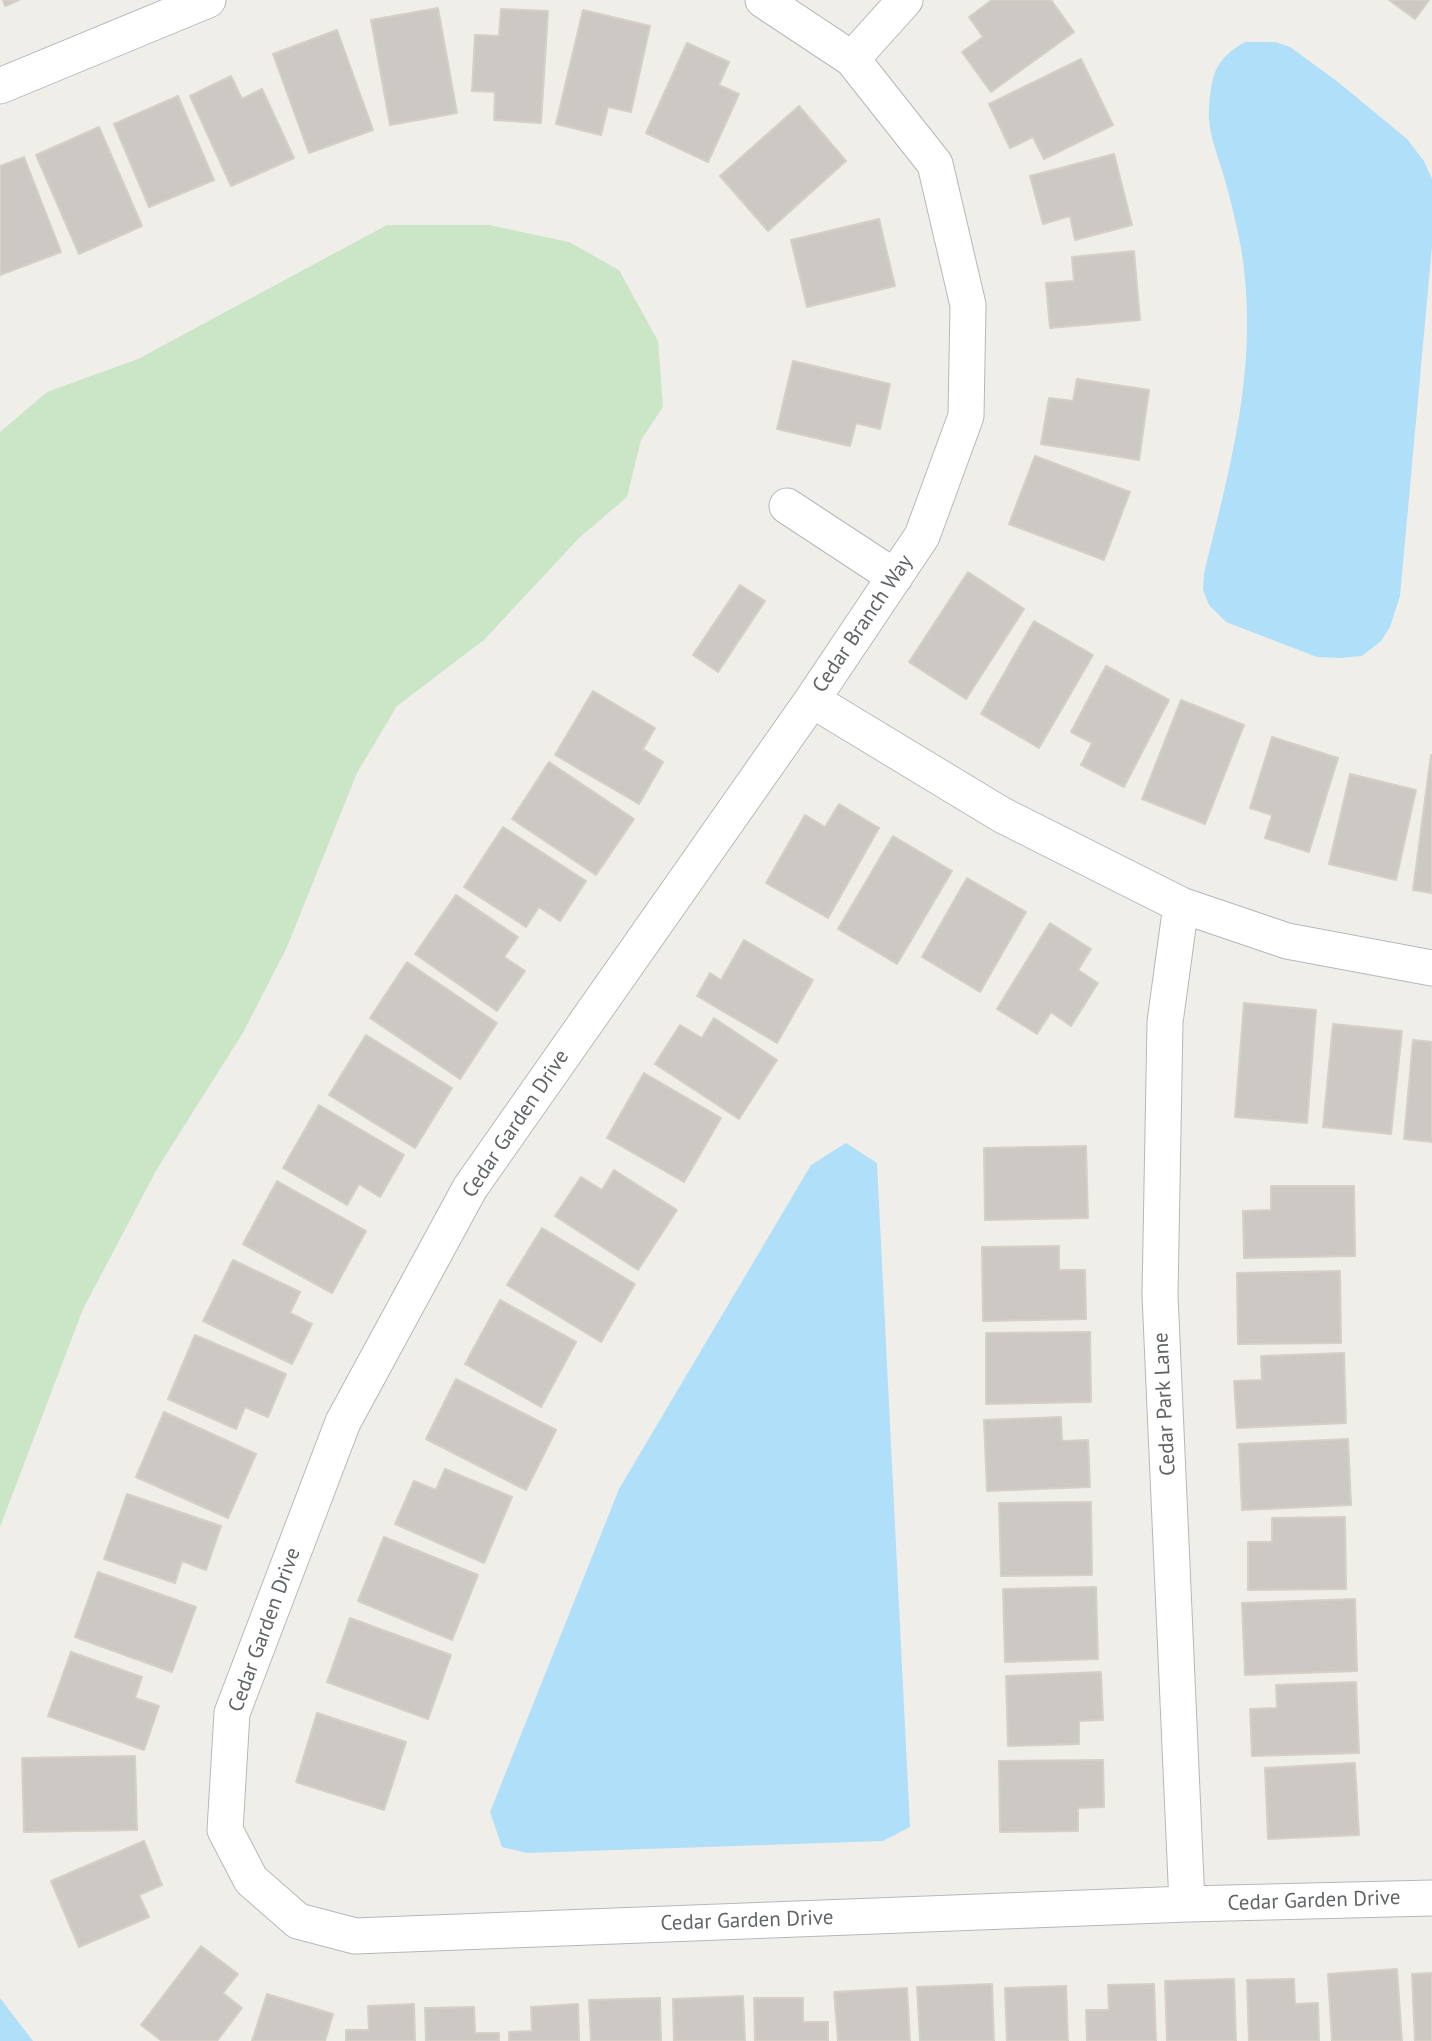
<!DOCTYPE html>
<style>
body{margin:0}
canvas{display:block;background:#f0eee9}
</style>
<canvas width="1432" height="2041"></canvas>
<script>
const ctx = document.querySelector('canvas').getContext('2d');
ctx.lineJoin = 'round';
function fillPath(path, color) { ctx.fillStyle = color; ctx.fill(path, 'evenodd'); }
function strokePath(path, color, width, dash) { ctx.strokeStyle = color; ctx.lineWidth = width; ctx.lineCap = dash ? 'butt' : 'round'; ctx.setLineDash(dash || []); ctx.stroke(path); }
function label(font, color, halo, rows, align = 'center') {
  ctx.font = font + ' "PT Sans",sans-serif'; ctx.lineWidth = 5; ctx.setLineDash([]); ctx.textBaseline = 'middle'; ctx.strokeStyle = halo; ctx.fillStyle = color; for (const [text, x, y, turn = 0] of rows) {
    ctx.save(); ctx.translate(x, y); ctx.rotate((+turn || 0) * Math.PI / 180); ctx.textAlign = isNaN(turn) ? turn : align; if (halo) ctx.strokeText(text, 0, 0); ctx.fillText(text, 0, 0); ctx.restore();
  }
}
fillPath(new Path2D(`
 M387,225H489L569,242L619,270L658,341L663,407L641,440L627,497L579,538L484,640L397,706L357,773L287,947L244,1031L157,1169L83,1309L0,1527V432L47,392L138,359Z`), '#cae6c7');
fillPath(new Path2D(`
 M1245,42H1275L1290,47L1338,82L1407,139L1424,161L1432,179V246L1400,596L1390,627L1381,641L1362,656L1339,658L1317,657L1226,622L1209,605L1203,590L1204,574C1231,464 1260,363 1241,248C1237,226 1231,202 1225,180C1219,158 1207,132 1209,108C1212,74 1214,60 1245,42Z
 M846,1143L877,1163L910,1827L883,1841L527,1853L502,1847L490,1812L619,1489L811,1165Z
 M0,1998L33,2041H0Z`), '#b0dff9');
const building = new Path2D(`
 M3,0H19L5,6Z
 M992,0H1051L1074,32L991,92L962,52L983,37L969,17Z
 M1389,0H1429L1415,19Z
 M438,8L457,113L390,125L371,20Z
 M501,9L548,11L541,123L494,120L495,92L472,91L475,35L499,36Z
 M583,10L650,26L631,112L608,107L601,135L556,124Z
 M337,30L373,130L309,153L273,54Z
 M687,43L729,62L719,85L739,94L708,162L646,133Z
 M1081,59L1113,125L1044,159L1033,137L1010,148L989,104Z
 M231,76L242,99L262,89L294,158L231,186L190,96Z
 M178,96L214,180L149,207L114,124Z
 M799,106L846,161L768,231L720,176Z
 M99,127L142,226L79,254L36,155Z
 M1114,154L1132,225L1075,240L1070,216L1043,224L1030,176Z
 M24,157L61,252L0,275V166Z
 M879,219L895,286L807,307L791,240Z
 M1134,251L1140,320L1050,328L1046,283L1074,281L1072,257Z
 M793,361L890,384L880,429L856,423L850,446L777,429Z
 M1077,379L1149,390L1139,460L1041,444L1049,398L1073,401Z
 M1035,456L1130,492L1104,560L1009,524Z
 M968,572L1024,609L966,699L909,662Z
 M740,585L765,601L718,672L693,655Z
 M1034,621L1093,655L1039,748L981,714Z
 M1106,666L1169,700L1124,787L1081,765L1092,743L1071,732Z
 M593,691L655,728L643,749L663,762L639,804L555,755Z
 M1181,700L1244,725L1205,824L1142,799Z
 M1272,737L1338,758L1309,852L1265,838L1272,815L1250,808Z
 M1431,755H1432V893L1413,890Z
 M549,762L634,819L596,875L512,819Z
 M1350,774L1416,790L1396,880L1329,864Z
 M839,804L879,828L828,918L766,883L805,815L825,827Z
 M503,827L586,881L560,921L539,907L526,927L464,887Z
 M893,836L952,871L897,964L838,929Z
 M967,878L1026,912L980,992L922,957Z
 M456,895L518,937L504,957L525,971L497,1011L415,954Z
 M1050,923L1091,949L1078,970L1098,983L1071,1026L1051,1012L1037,1034L997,1009Z
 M744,940L813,980L777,1043L697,996L710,973L721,980Z
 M407,962L497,1023L460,1079L370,1018Z
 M1244,1003L1316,1010L1307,1123L1235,1117Z
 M714,1018L777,1060L739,1119L655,1064L680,1025L702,1038Z
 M1333,1024L1402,1031L1391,1134L1323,1127Z
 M366,1035L452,1088L415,1148L329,1095Z
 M1413,1040L1432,1042V1142L1404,1139Z
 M644,1073L721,1118L684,1182L607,1138Z
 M319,1105L404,1155L380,1197L359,1184L347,1205L283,1168Z
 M1086,1146L1088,1218L985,1220L984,1148Z
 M614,1170L677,1210L638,1270L555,1216L581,1177L602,1190Z
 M277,1181L366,1231L332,1293L243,1244Z
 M1271,1186H1354L1355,1256L1244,1258L1243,1211L1271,1210Z
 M542,1228L635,1284L601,1342L507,1285Z
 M1059,1246V1270H1085L1086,1319L983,1321L982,1247Z
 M233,1260L300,1292L290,1313L312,1324L292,1364L203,1321Z
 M1340,1271L1341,1343L1238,1344L1237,1273Z
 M500,1300L576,1342L541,1407L465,1364Z
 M1090,1332L1091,1402L986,1404V1333Z
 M195,1335L286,1374L268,1417L245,1407L236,1429L168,1399Z
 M1344,1353L1346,1423L1237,1428L1234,1381L1262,1380L1261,1356Z
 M456,1379L556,1430L526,1490L426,1439Z
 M164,1412L256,1454L228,1518L136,1477Z
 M1061,1417L1062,1441L1088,1440L1090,1487L987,1491L984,1420Z
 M1348,1439L1351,1505L1242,1510L1239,1444Z
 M445,1469L512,1497L484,1563L395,1524L414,1481L436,1490Z
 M127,1494L221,1526L206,1570L182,1561L175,1583L104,1559Z
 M1091,1502L1092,1575L1001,1576L999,1503Z
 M1345,1517L1346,1589L1248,1590V1542H1272V1518Z
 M384,1537L478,1575L452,1640L358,1601Z
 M98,1572L196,1607L172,1672L75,1637Z
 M1096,1587L1098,1659L1005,1662L1003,1589Z
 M1355,1599L1357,1671L1245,1675L1242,1603Z
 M350,1618L451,1655L428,1719L327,1682Z
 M71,1652L142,1677L135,1698L159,1706L144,1750L48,1716Z
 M1101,1672L1103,1720L1079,1721V1744L1008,1746L1006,1676Z
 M1356,1682L1359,1753L1252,1756L1250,1709L1277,1708L1276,1685Z
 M317,1713L406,1742L384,1810L296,1782Z
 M135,1756L137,1830L24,1832L22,1758Z
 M1103,1760L1104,1807L1078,1808V1831L1000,1832L999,1761Z
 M1355,1763L1359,1835L1268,1839L1265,1768Z
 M144,1841L162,1885L139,1895L149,1917L79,1947L51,1881Z
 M201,1946L238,1974L223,1993L242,2008L217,2041H162L141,2025Z
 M1397,1969L1402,2041H1332L1328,1974Z
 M1432,1973V2041H1415L1412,1974Z
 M1234,1979L1236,2041H1167L1165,1981Z
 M1294,1979L1295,2004L1318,2003L1319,2041H1249L1247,1980Z
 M992,1984L994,2041H920L917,1987Z
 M1154,1984L1156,2041H1087L1086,2010H1109L1108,1985Z
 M1066,1986L1068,2041H1007L1005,1988Z
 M907,1988L910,2041H838L834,1992Z
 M267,1994L333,2014L325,2041H252Z
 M743,1996L745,2041H674L673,1999Z
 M660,1998L661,2041H591L589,2000Z
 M754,1998H803V2022H828V2041H755Z
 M414,2004L415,2041H346V2030H369L368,2006Z
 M578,2004L579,2041H509V2032L532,2031L531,2007Z
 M474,2007L475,2033H499V2041H426L425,2008Z`);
fillPath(building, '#ccc9c5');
strokePath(building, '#d5cfc7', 2);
const minor = new Path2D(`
 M763,0L852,59L935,164L968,305L966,416L922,536L812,700L470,1188L343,1422L232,1713L225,1830L251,1880L298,1921L355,1936L1187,1904L1432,1898
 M852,59L905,0
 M0,86L208,0
 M787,506L895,577
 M812,700L1002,815L1181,905L1287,941L1432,968
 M1181,905L1165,1022L1160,1295L1187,1904`);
strokePath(minor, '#b5b8bb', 37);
strokePath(minor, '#fff', 35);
label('21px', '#606467', '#fff', [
 ["Cedar Branch Way",863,624,-56],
 ["Cedar Garden Drive",516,1124,-56],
 ["Cedar Park Lane",1165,1404,-93],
 ["Cedar Garden Drive",265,1630,-70],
 ["Cedar Garden Drive",1314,1901,-2],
 ["Cedar Garden Drive",747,1921,-2]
]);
</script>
